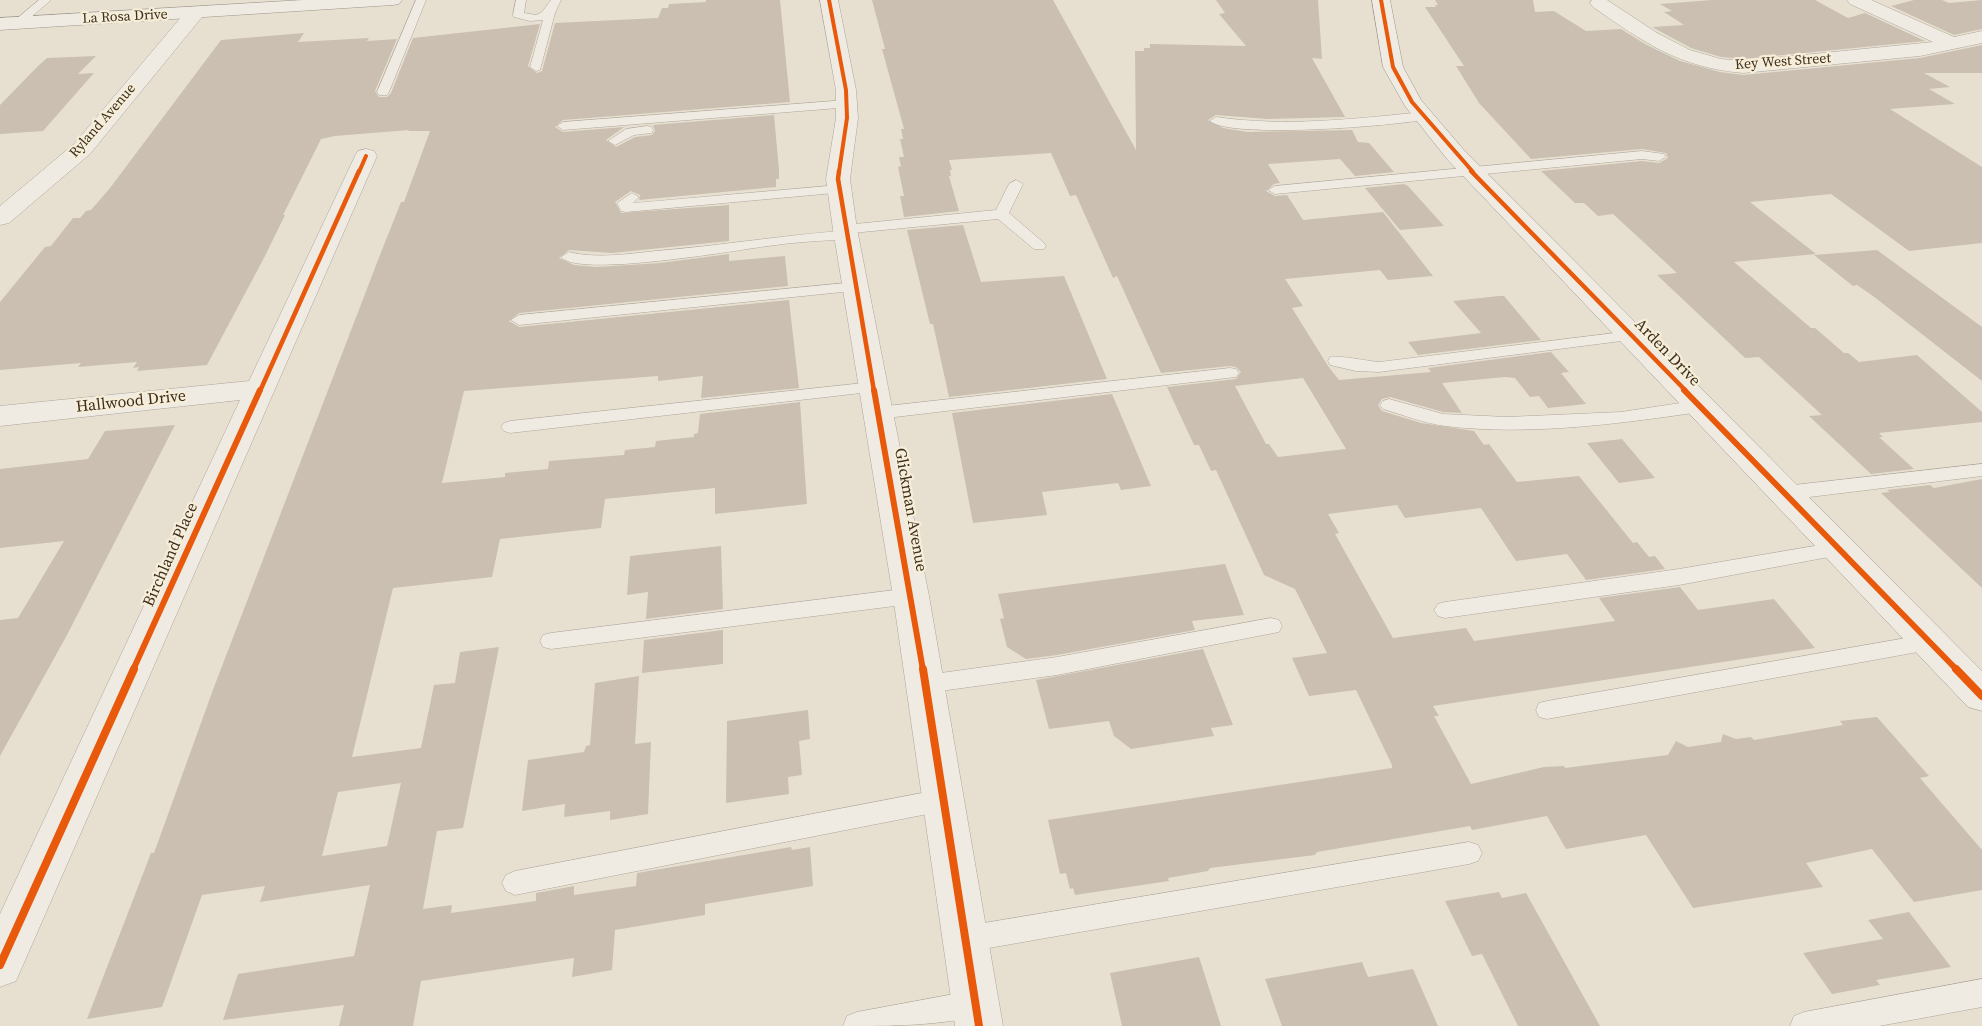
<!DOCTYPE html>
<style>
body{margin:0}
canvas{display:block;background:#e7e0d1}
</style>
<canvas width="1982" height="1026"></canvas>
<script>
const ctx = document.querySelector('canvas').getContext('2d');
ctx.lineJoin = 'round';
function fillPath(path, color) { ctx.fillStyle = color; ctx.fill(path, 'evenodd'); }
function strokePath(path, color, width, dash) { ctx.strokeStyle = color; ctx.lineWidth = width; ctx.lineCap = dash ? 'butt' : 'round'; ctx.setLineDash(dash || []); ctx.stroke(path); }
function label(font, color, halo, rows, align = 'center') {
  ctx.font = font + ' "Source Serif 4",serif'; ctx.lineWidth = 4.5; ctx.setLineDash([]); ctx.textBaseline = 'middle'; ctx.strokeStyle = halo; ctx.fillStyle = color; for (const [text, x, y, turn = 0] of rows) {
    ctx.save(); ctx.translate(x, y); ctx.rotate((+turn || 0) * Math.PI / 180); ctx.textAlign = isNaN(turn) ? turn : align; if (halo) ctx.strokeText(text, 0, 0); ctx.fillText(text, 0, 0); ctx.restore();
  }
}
fillPath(new Path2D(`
 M706,0H780L790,102L563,120L555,127L563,132L624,127L606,140L616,147L635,137L652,135L655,131L653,125L774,115L779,170V179H776V187L639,200L640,195L631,191L615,202L621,213L729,205V241L612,253L569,250L559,258L574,265L597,267L660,263L729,254V261L785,256L788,286L519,313L509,321L519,327L789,300L799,388L701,398L703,376L658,381V376L464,391L442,483L505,477V473L548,469L549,461L624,455L625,450L655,447L656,441L694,437V434L698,433L700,414L800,402L807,504L715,514V488L605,499L601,528L500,539L492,577L393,588L352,757L421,748L434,685L455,683L460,652L499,647L463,828L437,831L423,909L452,905L451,913L536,901V893L574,886V895L636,886L637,873L791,847L792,850L810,847L813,886L705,904V915L615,930L612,970L572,977L574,958L421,981L413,1026H339L344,1005L223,1020L238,974L354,956L370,885L260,902L265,886L202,895L162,1007L87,1019L151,853H154L214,687L378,260L401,202H404L430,131H408L409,130L335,136L321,139L283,215H285L265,256L207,365L137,371L139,367L133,368L137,362L78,367L81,363L0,370V302L45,247L51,246L73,218H80L86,211L91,210L110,188L221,40L304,33L298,42L369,38L367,41L397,39L375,91L379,97H387L391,93L413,38L540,24L528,66L537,73L542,71L555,23L658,18L662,8H668L669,4L706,2ZM401,783L387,846L322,856L338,792Z
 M872,0H1053L1136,150L1135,51H1144V48H1150V44L1246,46L1219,14L1225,13L1216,0H1318L1322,59L1312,58L1345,117L1268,119L1216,115L1208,120L1223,128L1248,132L1352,130L1358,142L1369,143L1394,172L1355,176L1340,159L1268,164L1280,183L1274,184L1266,191L1275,196L1287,195L1303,220L1383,212L1433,276L1388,280L1380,270L1285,279L1303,306L1292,308L1328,366L1339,380L1431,372L1428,368L1551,352L1569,372L1561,373L1586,404L1548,408L1539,396L1530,397L1515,378L1505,377L1442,383L1462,413L1443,412L1390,397L1382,399L1378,405L1382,411L1421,423L1474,431L1484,445L1489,444L1517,482L1579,476L1633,543L1637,542L1649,557L1655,556L1665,569L1586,580L1567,554L1516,561L1481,508L1405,518L1397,505L1328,514L1339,533L1335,534L1393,638L1466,628L1474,641L1615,621L1599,598L1680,587L1698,610L1774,599L1815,648L1433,706L1439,716H1434L1471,784L1544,767L1564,766L1565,768L1668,755L1676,741L1688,747L1721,742L1723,734L1736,739L1751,737L1754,740L1843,725L1840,721L1877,717L1929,776L1920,778L1982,850V890L1914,902L1872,849L1806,863L1823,887L1693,908L1646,835L1566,849L1547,816L1472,830L1470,826L1317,852L1315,855L1210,868L1208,871L1168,878L1169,881L1075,895L1073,888L1070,889L1066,873L1060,874L1048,820L1392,768V765L1356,690L1309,696L1292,658L1327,653L1295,589L1264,575L1216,470L1211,471L1199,445H1194L1167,387L1236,379L1241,372L1236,367L1230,366L1161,373L1117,276L1113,278L1076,195L1070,196L1051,153L949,160L952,170H950L951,176H949L959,211L904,217L900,196H904L898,167L901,166L899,157H904L900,139H903L901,129H904L882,49H885ZM1303,378L1346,449L1278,457L1269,444H1266L1235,386Z
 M1435,0H1533L1535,12L1554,11L1586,31L1621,29L1645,44L1680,61L1720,72L1743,75L1920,58L1982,45V73H1924L1950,87L1929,89L1955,104L1890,109L1982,167V243L1909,251L1831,194L1750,202L1816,254L1734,262L1811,328H1815L1844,353H1848L1859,362L1917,355L1982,412V422L1879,433L1883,437H1879L1914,469L1871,474L1809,416L1822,415L1759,357L1745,358L1657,275L1677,273L1613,214L1598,216L1584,203H1575L1541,171L1642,161L1659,163L1668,158L1666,153L1642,149L1531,159L1479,103L1456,66H1464L1425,7H1436L1435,5H1438Z
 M1712,0H1815L1848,18L1865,13L1925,41L1743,59L1721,57L1691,48L1652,27L1684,25L1664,12L1672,11L1660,4Z
 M1914,0H1942L1949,3L1982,0V29L1954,35L1891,6Z
 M96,56L78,74L94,73L43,131L0,134V105L38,66L47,58Z
 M1404,184L1408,186L1444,226L1400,230L1365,188Z
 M963,225L981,282L1064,276L1107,379L949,397L933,324H930L907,230Z
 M1877,250L1982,327V381L1873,296L1857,285L1853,286L1814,255Z
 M1499,296H1504L1541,340L1418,355L1408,342L1481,333L1453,301Z
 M1112,394L1151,486L1121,490L1118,483L1042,492L1047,515L973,523L952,413Z
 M175,425L67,635L0,756V620L18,618L64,541L0,548V469L88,459L105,431Z
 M1622,439L1655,478L1619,483L1587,443Z
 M1982,479V588L1881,493L1890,492L1887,490L1930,485L1934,488Z
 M721,546L723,609L646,619L648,592L627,595L630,556Z
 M1225,564L1244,615L1192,621L1195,630L1057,655L1026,659L1007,647L1000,619L1004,618L998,594Z
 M723,630V664L642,673L644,640Z
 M1203,649L1233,725L1211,728L1214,736L1131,749L1114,736L1109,721L1049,729L1036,680Z
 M639,676L635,744L651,742L648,814L610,820V811L564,817L565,804L522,811L528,760L584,752L586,746L590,745L595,683Z
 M808,710L810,739L799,741L802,775L788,777L789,794L726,803L727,721Z
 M1499,892L1502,898L1526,893L1600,1026H1518L1482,954L1472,956L1445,901Z
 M1909,912L1951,967L1876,980L1880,985L1832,994L1803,953L1883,939L1868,920Z
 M1199,957L1221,1026H1122L1110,973Z
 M1362,962L1368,977L1413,969L1438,1026H1282L1265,979Z`), '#cbbfb2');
const lane = new Path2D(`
 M39,0H51L22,25H14V21Z
 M416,0H426L389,92L387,95H379L377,92Z
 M516,0H526L524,13L536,15L542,12L551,0H561L555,13L540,70L536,71L530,67L543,20L530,21L514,17L513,15Z
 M847,100L851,101L853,104L851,107L563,130L557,126L563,122Z
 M1423,112L1427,113L1429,116L1427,119C1397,126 1229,139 1210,121L1216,117C1285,127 1354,119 1423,112Z
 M647,126L652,127L653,130L652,133L634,135L615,145L608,141L626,129Z
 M1642,151L1664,154L1666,157L1659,161L1642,159L1275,194L1268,190L1275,186Z
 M1016,180L1023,184L1009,213L1044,243L1046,246L1044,249H1034L998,219L852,233L853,235L851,238L846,239C820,241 794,242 768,246C737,250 579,278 561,257L569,252C597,259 627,254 656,251C717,246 778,236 839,231L840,226L845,225L996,210L1009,184Z
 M840,185L847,189L845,192L626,212L621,211L617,203L632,193L639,197L633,203Z
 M856,282L864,287L862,290L519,325L511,320L519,315Z
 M1631,331L1637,333L1639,336L1637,339L1379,372L1356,371L1330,365L1328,361L1330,357C1340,355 1366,361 1379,362Z
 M1230,368L1236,369L1239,373L1236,377L878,419L872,417L869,413L872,409L878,407Z
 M873,382L879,383L882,387L879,391L510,433L504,431L501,427L504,423L510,421Z
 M1389,399L1443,414L1507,417L1621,412L1700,400L1706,402L1709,406L1706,410L1700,412C1617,424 1529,436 1445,426C1424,423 1403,415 1383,409L1380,405L1383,401Z
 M1982,464V476L1785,500L1778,498L1775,493L1778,488L1785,486Z
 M1838,542L1845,544L1848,549L1845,554L1679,585L1445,618L1438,616L1434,610L1438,604L1445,602L1679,569Z
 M911,588L918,590L921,596L918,602L911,604L551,649L543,647L540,641L543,635L551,633Z
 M1271,618L1279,620L1282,626L1279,632L1057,675L926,693L918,690L915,684L918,678L926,675L1057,657Z
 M1929,634L1937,636L1940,642L1937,648L1929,650L1547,719L1539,717L1536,710L1539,703L1547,701Z
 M943,789L952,792L955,800L952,808L943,811L515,895L506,891L502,883L506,875L515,871Z
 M1469,842L1478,845L1482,853L1478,861L1469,864L966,952L957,948L953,939L957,930L966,926Z
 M1982,979V1007L1879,1026H1790L1794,1016L1804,1012Z
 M976,990L986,994L990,1004L986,1014C942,1026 890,1026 843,1026L847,1016L857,1012Z`);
const street = new Path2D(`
 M820,0H838L856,90L858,118L850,179L857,229L929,596L1003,1026H955L893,596L833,229L826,179L836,118V90Z
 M1592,0H1607L1657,33L1690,50L1721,59L1743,61L1933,42L1850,4L1847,0H1871L1954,37L1982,31V43L1920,56L1743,73C1678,67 1645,43 1593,7L1590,3Z
 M195,7L202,9L204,13L202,17L90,154L9,223L0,225V206L74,144L188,9Z
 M366,149L374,151L377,156L16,981L0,987V914L240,400L0,426V406L249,381L355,156L358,151Z`);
const secondary = new Path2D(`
 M303,0H402L399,4L393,5L0,30V18Z
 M1372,0H1390L1403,67L1421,100L1463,149L1982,671V711L1968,707L1447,159L1405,106L1383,67Z`);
strokePath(lane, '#ada599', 1);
strokePath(street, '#ada599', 1);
strokePath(secondary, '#9c958a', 1);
fillPath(lane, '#efebe3');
fillPath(street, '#efebe3');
fillPath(secondary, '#efebe3');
strokePath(new Path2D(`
 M829,0L846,90L847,118L839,172
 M1381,0L1393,67L1412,102L1473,172
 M359,172L366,156`), '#e8590c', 4);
strokePath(new Path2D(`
 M839,171L838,179L874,391
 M1471,171L1686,391
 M260,391L359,171`), '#e8590c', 4.5);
strokePath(new Path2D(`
 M874,390L923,670
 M1684,390L1957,670
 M133,670L260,390`), '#e8590c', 6);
strokePath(new Path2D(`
 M923,669L979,1026
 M1956,669L1982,696
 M0,965L134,669`), '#e8590c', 8);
label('14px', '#3d2e20', '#f7eed8', [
 ["La Rosa Drive",125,17,-3],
 ["Key West Street",1783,62,-4],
 ["Ryland Avenue",103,121,-49]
]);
label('16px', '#3d2e20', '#f7eed8', [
 ["Arden Drive",1667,353,46],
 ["Hallwood Drive",131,402,-6],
 ["Glickman Avenue",910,510,80],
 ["Birchland Place",171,555,-66]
]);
</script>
